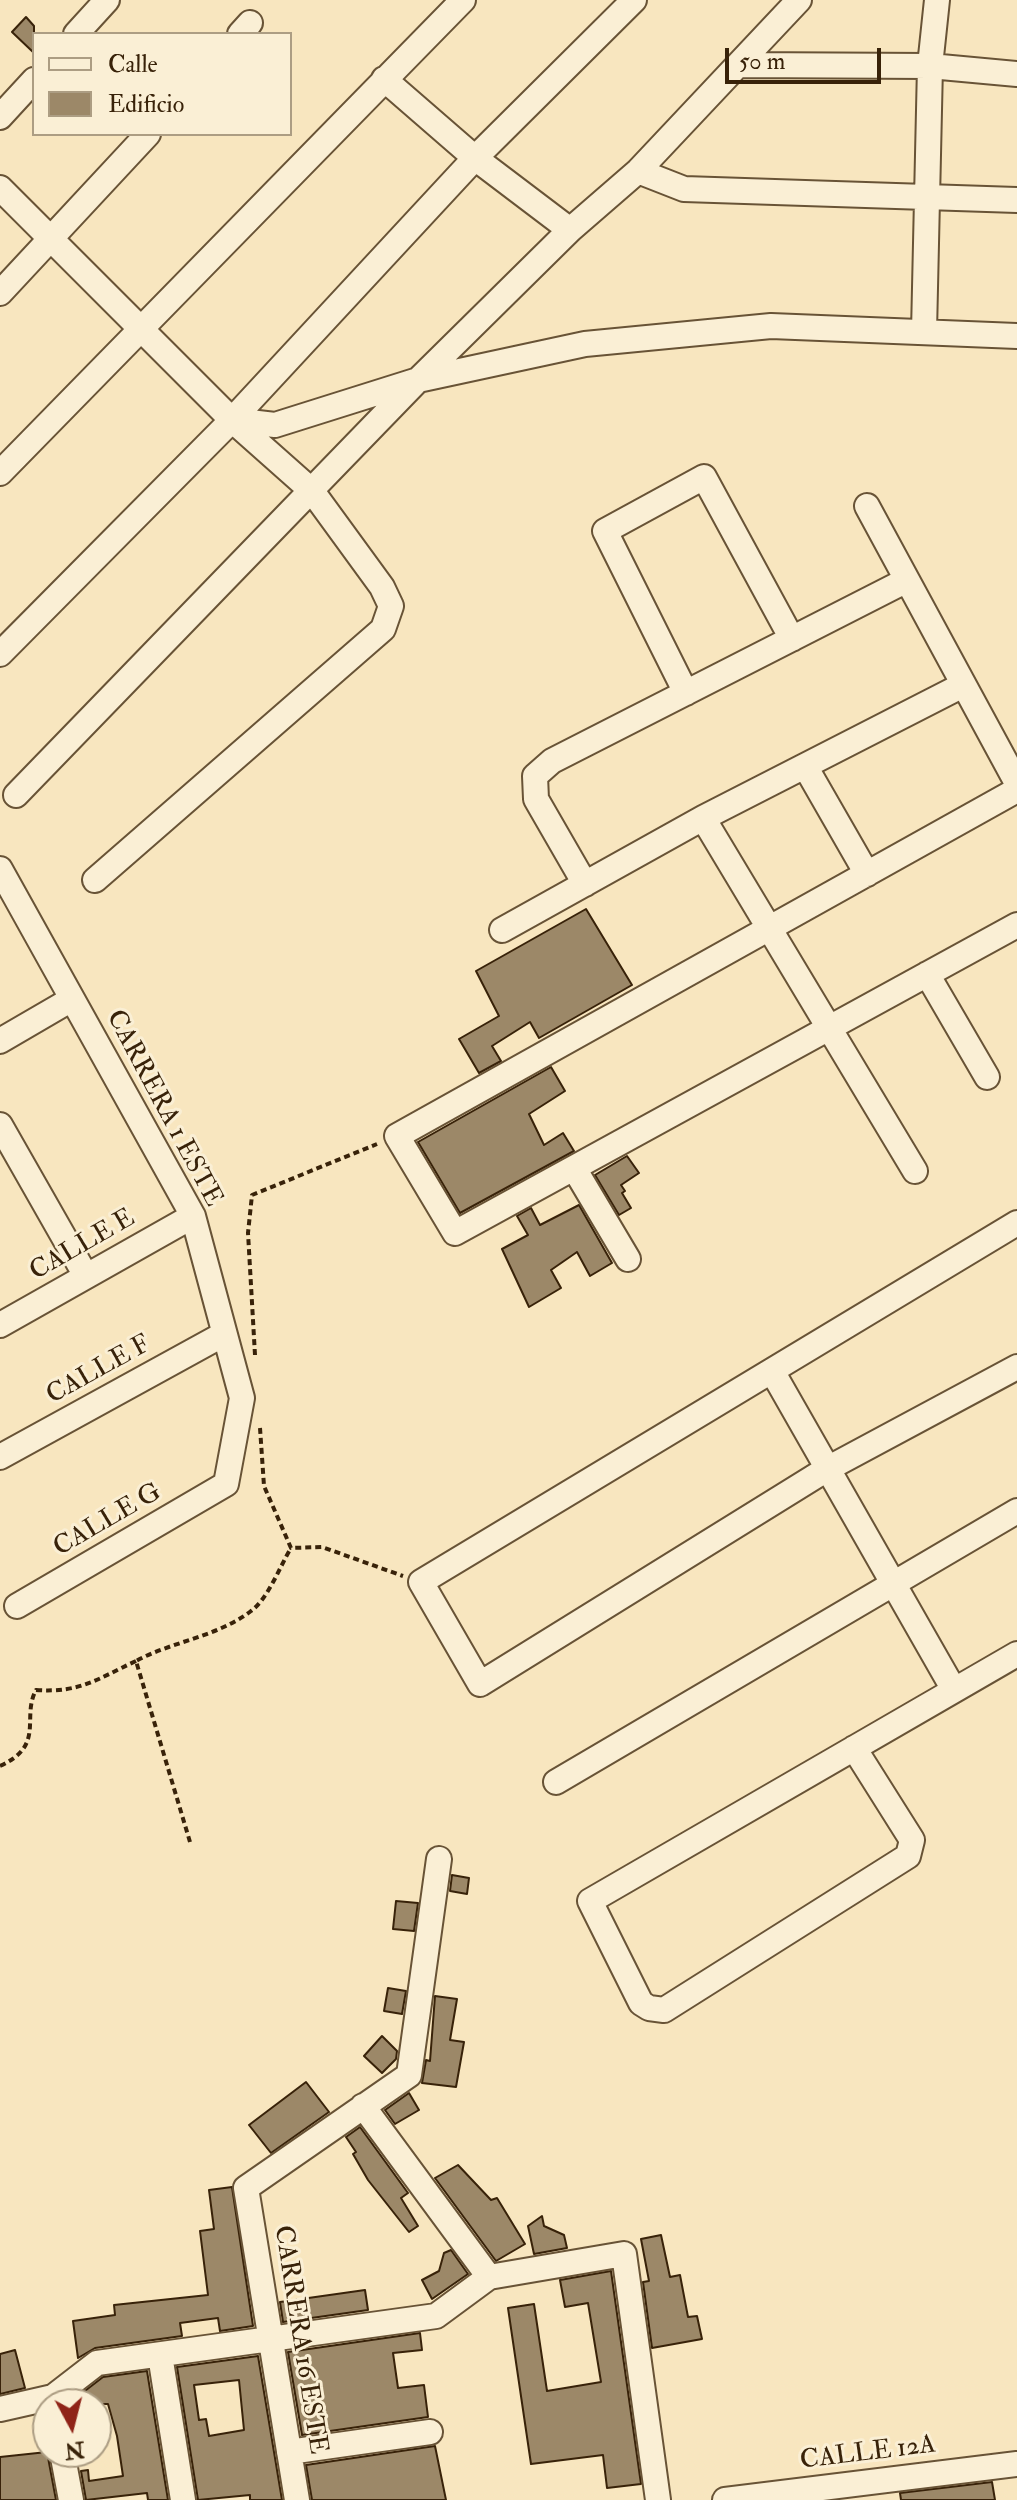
<!DOCTYPE html>
<style>
body{margin:0}
#map{position:relative;width:1017px;height:2500px;overflow:hidden;background:#f8e6bf;font-family:"IM FELL Double Pica",serif}
canvas{display:block}
.legend{position:absolute;left:32px;top:32px;width:260px;height:104px;box-sizing:border-box;background:#faefd5;border:2px solid #ac9d83;margin:0;padding:10px 14px;list-style:none;font-size:24px;color:#382209}
.legend li{display:flex;align-items:center;gap:16px;height:40px}
.legend b{width:40px;border:2px solid #ac9d83}
.north{position:absolute;left:32px;top:2388px;width:80px;height:80px;box-sizing:border-box;background:#faefd5;border:2px solid #ac9d83;border-radius:50%;rotate:173deg;font-size:22px;font-weight:700;line-height:32px;text-align:center;color:#382209}
.north::after{content:'';display:block;margin:auto;width:28px;height:36px;background:#8f2418;clip-path:polygon(50% 0,100% 100%,50% 72%,0 100%)}
.scale{position:absolute;left:725px;top:48px;width:156px;height:36px;box-sizing:border-box;border:4px solid #382209;border-top:0;padding-left:10px;font-size:24px;line-height:28px;white-space:nowrap;color:#382209;-webkit-text-stroke:6px #faefd5;paint-order:stroke}
</style>
<div id="map">
<canvas width="1017" height="2500"></canvas>
<ul class="legend">
<li><b style="height:10px;background:#faefd5"></b>Calle</li>
<li><b style="height:22px;background:#9c8868"></b>Edificio</li>
</ul>
<div class="north">N</div>
<div class="scale">50 m</div>
</div>
<script>
const ctx = document.querySelector('canvas').getContext('2d');
ctx.lineJoin = 'round';
function fillPath(path, color) { ctx.fillStyle = color; ctx.fill(path, 'evenodd'); }
function strokePath(path, color, width, dash) { ctx.strokeStyle = color; ctx.lineWidth = width; ctx.lineCap = dash ? 'butt' : 'round'; ctx.setLineDash(dash || []); ctx.stroke(path); }
function label(font, color, halo, rows, align = 'center') {
  ctx.font = font + ' "IM FELL Double Pica",serif'; ctx.lineWidth = 6; ctx.setLineDash([]); ctx.textBaseline = 'middle'; ctx.strokeStyle = halo; ctx.fillStyle = color; for (const [text, x, y, turn = 0] of rows) {
    ctx.save(); ctx.translate(x, y); ctx.rotate((+turn || 0) * Math.PI / 180); ctx.textAlign = isNaN(turn) ? turn : align; if (halo) ctx.strokeText(text, 0, 0); ctx.fillText(text, 0, 0); ctx.restore();
  }
}
const building = new Path2D(`
 M26,17L34,26V53L12,32Z
 M586,909L632,985L539,1038L530,1022L492,1046L501,1061L479,1073L459,1039L499,1016L476,971Z
 M551,1067L565,1091L529,1114L544,1145L563,1133L574,1151L460,1213L418,1142Z
 M627,1156L639,1173L621,1185L625,1191L622,1193L631,1208L619,1215L595,1175Z
 M579,1205L612,1263L590,1276L577,1252L551,1270L561,1288L529,1307L502,1249L528,1235L517,1216L531,1208L540,1225Z
 M452,1875L469,1878L467,1894L450,1891Z
 M396,1901L418,1903L414,1931L393,1929Z
 M388,1988L406,1991L402,2014L384,2011Z
 M435,1996L457,1999L450,2040L464,2042L456,2087L422,2083L426,2060L430,2061Z
 M382,2036L397,2051L396,2059L382,2073L364,2056Z
 M306,2082L329,2112L271,2153L249,2125Z
 M409,2093L419,2110L395,2124L385,2110Z
 M360,2127L408,2193L401,2198L418,2226L409,2232L368,2180L353,2154L356,2152L346,2137Z
 M458,2165L491,2200L497,2198L525,2244L496,2261L435,2178Z
 M232,2187L253,2326L220,2331L218,2318L180,2323L182,2336L95,2348L78,2358L73,2321L115,2315L114,2305L208,2295L200,2231L214,2229L209,2190Z
 M542,2216L544,2226L564,2235L567,2248L534,2254L528,2226Z
 M661,2235L670,2277L680,2275L688,2317L697,2316L702,2339L652,2348L643,2282L649,2281L641,2239Z
 M451,2250L468,2274L432,2299L422,2280L439,2271L444,2253Z
 M611,2271L641,2484L607,2488L603,2455L531,2464L508,2308L534,2304L547,2391L601,2382L588,2303L565,2307L560,2280Z
 M365,2290L368,2310L283,2322L280,2302Z
 M420,2333L422,2350L393,2353L398,2388L424,2385L428,2417L302,2435L288,2352Z
 M15,2350L25,2388L0,2394V2354Z
 M258,2356L282,2500H250V2495L198,2500L177,2367ZM239,2380L244,2430L209,2436L206,2419L199,2420L194,2385Z
 M147,2371L168,2500H148L147,2493L86,2500L81,2471L88,2470L89,2481L123,2476L117,2436L108,2404H68L103,2377Z
 M435,2446L446,2500H312L306,2465Z
 M47,2452L56,2500H0V2457Z
 M992,2482L995,2500H901L900,2493Z`);
fillPath(building, '#9c8868');
strokePath(building, '#382209', 2);
const street = new Path2D(`
 M76,34L107,0
 M240,34L250,23
 M740,65L930,66L1017,74
 M384,79L475,158L570,230
 M0,117L34,80
 M638,171L684,189L1017,200
 M0,188L232,420L312,491L382,587L391,606L383,629L95,880
 M0,293L148,134
 M924,332L930,66L937,0
 M232,420L475,158L634,0
 M0,473L463,0
 M867,506L1017,783
 M0,654L232,420L275,425L418,380L585,344L771,326L1017,336
 M686,693L605,531L704,477L792,639
 M805,766L867,874
 M1017,790L397,1136L455,1233L1017,925
 M16,795L418,380L570,230L638,171L799,0
 M703,818L915,1171
 M0,869L193,1216L242,1398L226,1484L17,1606
 M585,884L536,799L535,776L552,761L907,580
 M502,930L703,818L963,685
 M927,974L987,1077
 M0,1041L72,999
 M0,1125L86,1276
 M574,1168L628,1259
 M1017,1223L421,1582L480,1684L827,1469L1017,1367
 M0,1325L193,1216
 M772,1371L954,1690
 M0,1457L224,1334
 M854,1748L912,1840L908,1856L664,2010L649,2008L641,2003L590,1901L1017,1654
 M556,1782L1017,1511
 M363,2106L489,2277
 M160,2355L183,2500
 M0,2409L53,2397L97,2363L436,2316L489,2277L624,2254L658,2500
 M62,2452L71,2500
 M289,2452L430,2432
 M297,2500L246,2188L409,2075L439,1859
 M725,2500L1017,2464`);
strokePath(street, '#685336', 28);
strokePath(new Path2D(`
 M255,1355L248,1233L252,1195L377,1144
 M260,1428L264,1486L291,1548L322,1547L403,1576
 M0,1766C46,1745 21,1718 36,1690C81,1693 97,1679 136,1661
 M190,1842L136,1661C173,1641 217,1637 251,1611C268,1599 280,1566 291,1548`), '#382209', 4, [6, 4]);
strokePath(street, '#faefd5', 24);
label('26px', '#382209', '#faefd5', [
 ["CARRERA 1 ESTE",163,1109,62],
 ["CALLE E",83,1246,-30],
 ["CALLE F",99,1371,-29],
 ["CALLE G",108,1521,-30],
 ["CARRERA 16 ESTE",299,2340,81],
 ["CALLE 12A",868,2454,-7]
]);
</script>
